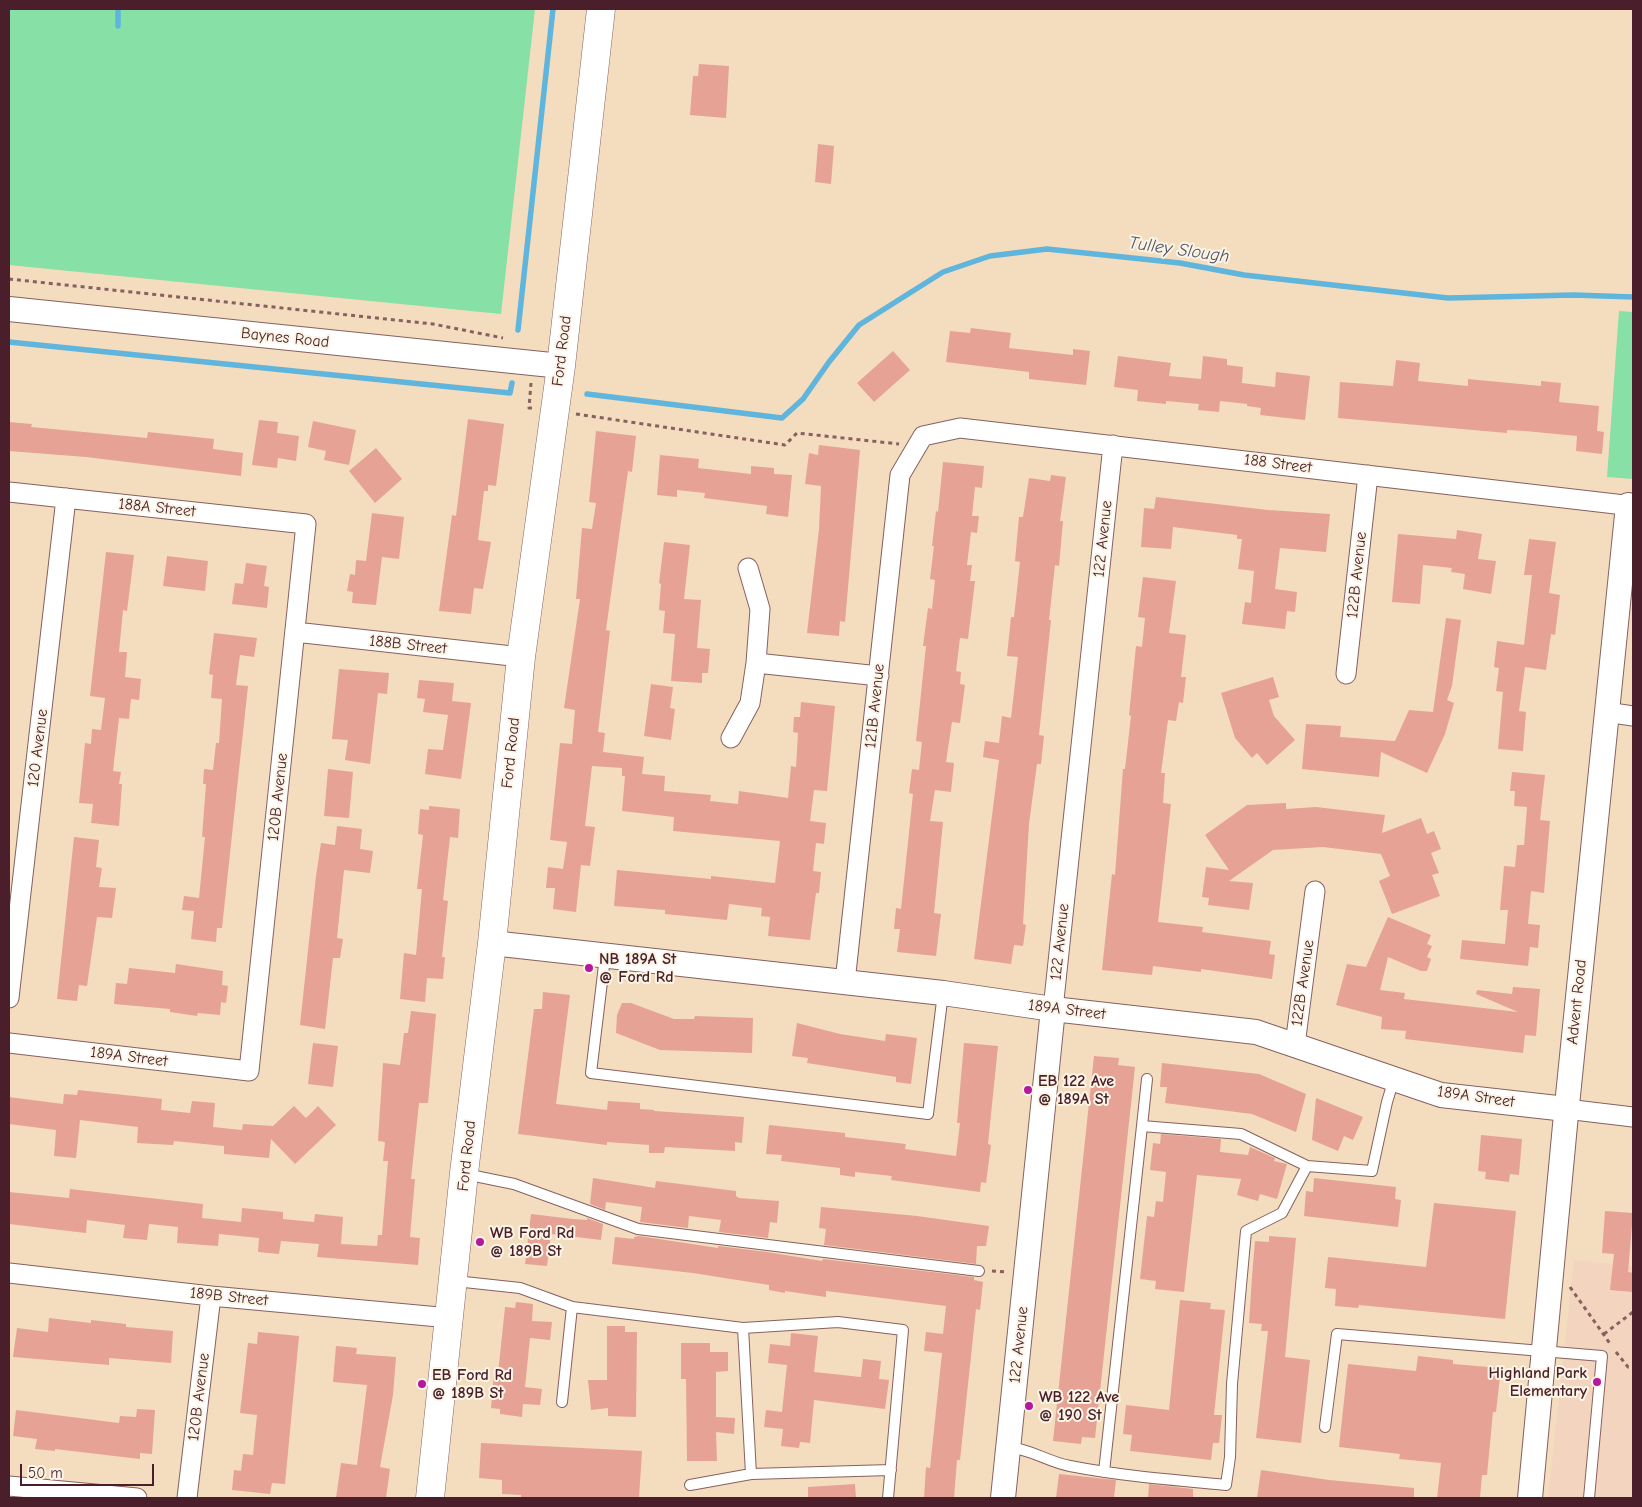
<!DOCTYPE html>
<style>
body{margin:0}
#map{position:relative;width:1642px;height:1507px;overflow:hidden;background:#f4dcbf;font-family:"Comic Neue",sans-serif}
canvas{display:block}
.frame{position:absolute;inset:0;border:10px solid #4a1f2b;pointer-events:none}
.scale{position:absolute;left:20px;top:1464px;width:134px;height:22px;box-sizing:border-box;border:2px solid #4a1f2b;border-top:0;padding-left:6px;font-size:15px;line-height:18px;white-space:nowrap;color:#4a1f2b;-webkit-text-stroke:4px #fcf5e5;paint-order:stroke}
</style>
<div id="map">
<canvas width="1642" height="1507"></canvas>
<div class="frame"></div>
<div class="scale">50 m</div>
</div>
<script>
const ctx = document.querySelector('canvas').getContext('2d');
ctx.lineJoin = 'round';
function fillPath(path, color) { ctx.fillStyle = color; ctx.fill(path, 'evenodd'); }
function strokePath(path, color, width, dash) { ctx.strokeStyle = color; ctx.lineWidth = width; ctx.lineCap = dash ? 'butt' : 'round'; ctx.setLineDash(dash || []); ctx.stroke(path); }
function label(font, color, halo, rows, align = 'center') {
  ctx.font = font + ' "Comic Neue",sans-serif'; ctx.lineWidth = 4; ctx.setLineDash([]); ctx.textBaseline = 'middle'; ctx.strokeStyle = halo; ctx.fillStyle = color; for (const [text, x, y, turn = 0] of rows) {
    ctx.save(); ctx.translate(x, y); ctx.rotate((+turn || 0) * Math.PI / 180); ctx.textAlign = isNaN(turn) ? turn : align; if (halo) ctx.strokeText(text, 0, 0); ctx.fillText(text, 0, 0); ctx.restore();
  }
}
fillPath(new Path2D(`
 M1574,1260L1633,1266V1498H1548Z`), '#f3d4bf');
fillPath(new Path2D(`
 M9,9H535L501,314L9,265Z
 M1619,311L1633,312V479L1607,477Z`), '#87e0a5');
strokePath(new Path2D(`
 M118,26V9
 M518,330L553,9
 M9,342L510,393L512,383
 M587,394L782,418L803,399L829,362L859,325L943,272L990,256L1047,249L1180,263L1244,275L1448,298L1574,295L1633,297`), '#60b5dc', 5.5);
fillPath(new Path2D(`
 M699,64L729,66L726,118L690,115L693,76H698Z
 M818,144L834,146L831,184L815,182Z
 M971,328L1011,333L1009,348L1073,355V349L1090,351L1086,385L1029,379V372L946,362L950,331L970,333Z
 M893,351L910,370L874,402L857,383Z
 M1118,356L1171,363L1169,376L1201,379L1203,356L1227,359V365L1243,367L1242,383L1275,387L1276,372L1310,376L1305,420L1260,415L1261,408L1247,406V404L1220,401L1219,412L1198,410L1199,404L1166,401V404L1137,401L1138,390L1114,387Z
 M1396,360L1420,363L1418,381L1468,386V379L1541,386V381L1561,383L1559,402L1599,406L1597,431L1604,432L1602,454L1576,451L1577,436L1525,431L1507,430V433L1338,418L1340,382L1393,386Z
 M468,419L504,424L496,486L488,485V491H484L478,540L491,542L483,589L474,588L471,614L439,611L452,515L456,516Z
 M259,420L278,422L277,433L299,436L296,461L278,458L277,468L252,465Z
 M313,421L356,430L349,465L324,460L326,451L308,447Z
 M9,422L32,424L31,427L147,438L148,432L214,439L213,449L243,453L241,476L86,457L9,451Z
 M596,431L636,436L632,472L628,471L606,630L610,631L598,732L605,733L603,752L644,757L642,774L665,776L664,791L711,795L710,801L738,804L739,791L788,798L791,766L796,767L798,733L793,732L794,717H800L801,702L835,706L827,791L814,790L810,821L826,823L824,844L816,843L813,871L821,872L819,893H816L810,940L768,936L770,917L761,916L762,908L729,904L727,920L665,914V910L614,906L617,870L711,879V876L775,883L780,841L673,831L674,817L622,811L625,776H622V768L592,766L585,826L595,827L590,866L581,865L576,912L553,909L555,888H546L548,867L563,869L567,842L550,840L560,743L572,744L575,710L564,708L580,599H576L582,528L592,529L596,503L589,502Z
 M819,445L860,450L845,622L840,621L839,636L807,633L819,529L821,486L805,484L809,453L818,455Z
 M376,448L402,479L375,503L349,471Z
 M660,455L699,459L698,468L751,474V466L774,468V474L792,475L788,517L766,514L767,506L704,498L705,493L677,490V497L657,495Z
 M943,462L984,466L982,488L975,487L972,516H979L977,533L971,532L967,565H972L970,581H975L968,639L960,638L956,671L961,672L960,684L965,685L960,723L952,722L946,762L954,763L951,792L935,790L930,821L943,822L934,913L941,914L936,956L897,952L900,929H894L896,908L901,909L913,794L909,793L912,769L919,770L922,742L916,741L926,646H923L928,608L932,609L935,580L930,579L934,546H932L936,511L938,512Z
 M1051,475L1066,477L1060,521H1063L1059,566L1055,565L1049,620H1051L1039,735L1044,736L1041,764H1037L1029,824L1023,924L1026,925L1023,946L1014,945L1011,964L974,959L999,760L983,757L985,741L999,743L1002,716L1011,718L1018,657L1007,656L1011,617H1014L1020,562L1015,561L1019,517H1023L1029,478L1050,481Z
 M1156,497L1268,510L1330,514L1326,552L1280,548L1275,589L1297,592L1295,612L1287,611L1285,629L1242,624L1245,602L1251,603L1254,571L1238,569L1242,539H1237V535L1173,527L1171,549L1141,547L1144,508L1154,509Z
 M372,513L404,517L399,559L382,557L376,605L352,603L353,592L347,591L350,574L355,575L356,560L366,561Z
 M1457,530L1482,534L1478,559L1496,561L1491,594L1463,589L1465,574L1451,572L1452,568L1423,565L1420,604L1392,602L1398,534L1456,539Z
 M1529,539L1556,542L1549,593L1560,595L1555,635L1551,634L1546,670L1525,667L1519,711L1526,712L1523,751L1498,749L1503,692L1496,691L1499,668L1494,667L1497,641L1524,645L1532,575H1524Z
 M664,542L690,545L684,599L701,600L697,648L710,649L708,673H702V683L671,681L675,634L663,633L665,611L659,610L661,584L659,583Z
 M106,552L134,555L127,611L123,610L119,652H127L125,677L141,679L139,700L131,699L129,719L119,718L113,771L121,772L119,784H122L119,826L91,823L93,804L79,803L85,743L91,744L92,729L101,730L105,698L90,696Z
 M167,556L208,561L205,591L163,586Z
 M246,563L267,566L264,586L269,587L267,608L232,604L235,583L243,584Z
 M1143,577L1176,581L1169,633L1186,635L1181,677H1186L1183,703L1179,702L1176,721L1168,720L1161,773H1165L1163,803L1171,804L1158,922L1203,927L1202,932L1271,941L1269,954L1275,955L1272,979L1201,969V972L1153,966L1152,975L1102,970L1112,874L1115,875L1123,769H1125L1131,716L1129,715L1136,646L1142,647L1145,618L1138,617Z
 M1446,618L1461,620L1452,686L1447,700L1454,703L1445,734L1427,773L1381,752L1379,777L1302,769L1306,724L1341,726L1340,737L1395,741L1409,710L1433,712Z
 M214,633L257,638L254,657L240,655L236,685L248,686L222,928H217L216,942L191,939L194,911L182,910L184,896L199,898L205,837H202L206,784H203L204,769L213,770L216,743H219L222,699L211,698L213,675L209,674Z
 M339,669L389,673L387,694L378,693L370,764L345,760L348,740L332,739Z
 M1273,677L1279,697L1269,700L1274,716L1295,740L1267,765L1257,753L1252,758L1235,738L1221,693Z
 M419,680L454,683L452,701L471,703L461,779L425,774L428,749L443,750L448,715L423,712L425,699L417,698Z
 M651,684L673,687L670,708L675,709L671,740L644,736Z
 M328,769L353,772L349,818L324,816Z
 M1512,772L1545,775L1540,820L1550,821L1544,893L1531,891L1528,924L1540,925L1538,948L1530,947L1528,966L1460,959L1462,940L1505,944L1508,910H1500L1504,866L1515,867L1517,845H1524L1527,807L1514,806L1515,791H1510Z
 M1286,803V809L1316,807L1385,815L1382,833L1421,818L1427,834L1434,831L1441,849L1431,853L1439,873L1432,875L1440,896L1392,914L1379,881L1390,876L1381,854L1323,847L1273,850L1229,881L1253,883L1249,910L1208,905L1209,898L1202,897L1206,867L1229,870L1205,835L1247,805Z
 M429,806L460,809L458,838L450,837L443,900L448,901L442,957H445L443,979L427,978L425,1002L400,999L404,953L416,955L422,889H417L423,835L418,834L420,809L429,810Z
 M337,826L362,829L360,849L373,851L370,873L344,870L337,938L343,939L340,958H333L325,1029L300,1025L316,876L321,843L335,845Z
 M74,837L99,840L96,867L102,868L99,887L116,888L112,918L97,917L87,986L79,985L77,1001L57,999Z
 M1388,917L1431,935L1427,944L1432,946L1427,957L1431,959L1427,971H1421L1388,957L1380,990L1405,993L1404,999L1518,1012L1476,994L1477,990L1512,994L1513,987L1540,989L1536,1036L1525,1035L1523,1053L1405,1039L1406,1031L1381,1029L1382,1017L1336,1005L1347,964L1366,967Z
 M176,964L223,971L222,985L228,986L226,1003L221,1002L220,1015L198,1013L197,1016L170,1012V1009L114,1004L116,983L127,984L129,968L175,973Z
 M543,992L570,995L556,1104L607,1110L608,1101L640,1103V1109L654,1110V1111L744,1117L742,1143L735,1142V1151L665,1147L664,1153H649V1145L607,1142V1145L518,1134L534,1009H542Z
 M622,1003H631L674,1019H694L695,1016L753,1018L752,1053L660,1050L616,1033L617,1015Z
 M411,1011L436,1014L428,1103H419L411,1179H415L410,1237L420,1238L418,1265L317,1257L319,1244L281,1241L279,1254L258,1252L259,1238L219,1234L218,1246L177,1243L178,1227L149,1224L147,1240L123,1238L125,1225L87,1220L86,1233L9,1224V1192L69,1198L70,1189L203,1204L202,1218L241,1222L242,1208L283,1212V1219L314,1222L315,1214L343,1217L341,1244L377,1246L378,1235H382L388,1161H383L385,1142L378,1141L383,1063L400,1065L404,1033H408Z
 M797,1023L840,1034L885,1041L886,1034L917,1038L911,1084L896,1082V1077L807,1063L808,1058L792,1056Z
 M313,1043L338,1046L333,1087L308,1084Z
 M964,1043L998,1046L988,1144L991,1145L986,1183L981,1182L980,1192L891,1180L892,1176L855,1172V1177L840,1175V1168L781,1161L782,1155L766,1154L769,1125L845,1133V1137L906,1144L905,1149L956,1156L960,1123H957Z
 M1094,1056L1119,1058L1118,1065L1135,1067L1095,1438L1082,1437L1081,1444L1053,1441Z
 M1162,1063L1259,1074L1306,1094L1296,1132L1252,1114L1165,1103L1167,1087H1160Z
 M78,1090L162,1099L161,1110L190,1113L192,1101L215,1103L213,1127L242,1130L243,1124L273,1126L294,1106L306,1118L318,1106L336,1125L295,1164L271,1139L269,1158L224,1154V1146L174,1141L173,1145L137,1143L138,1127L80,1120L76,1158L54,1156L56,1130L9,1124V1097L63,1104L64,1094L77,1095Z
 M1316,1098L1363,1117L1353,1140L1344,1136L1338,1151L1312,1140Z
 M1161,1134L1221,1139L1220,1152L1248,1155L1250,1147L1275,1158L1274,1161L1287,1164L1277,1199L1260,1194L1258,1201L1237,1195L1241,1179L1197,1175L1184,1292L1155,1289L1156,1281L1140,1279L1147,1216L1154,1217L1156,1201L1163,1202L1166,1172L1150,1170L1153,1143L1160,1144Z
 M1481,1135L1522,1139L1519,1175L1510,1174L1509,1182L1485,1179L1486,1172L1478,1171Z
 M593,1178L655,1188L656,1181L736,1191V1196L739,1198L779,1201L777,1223L770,1222L768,1238L719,1232L721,1220L689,1216L688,1228L640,1222L642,1207L606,1202L605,1210L590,1204Z
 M1314,1178L1396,1187L1395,1199L1401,1200L1398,1227L1304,1216L1306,1191L1313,1192Z
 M1434,1203L1516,1211L1505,1319L1359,1305L1358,1308L1335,1306L1336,1289L1325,1288L1328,1257L1426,1267Z
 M821,1207L917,1216L989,1226L986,1246H977L976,1264L824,1245L826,1229L819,1228Z
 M1605,1211L1633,1213L1628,1272L1633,1273V1292L1610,1290L1614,1254L1602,1253Z
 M531,1214L573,1219L587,1220V1218L603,1224L601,1240L551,1234L547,1266L525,1264Z
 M639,1236L718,1248V1246L767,1252L822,1261L823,1259L974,1277V1280L983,1282L980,1310L976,1309L960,1460H957L954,1498H924L926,1467L930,1468L942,1353L924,1351L926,1332L943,1334L946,1306L826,1291V1297L785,1291V1293L769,1290V1285L693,1273L612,1264L615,1237L634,1239V1237Z
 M1269,1236L1296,1238L1285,1357L1310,1360L1301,1443L1256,1438L1268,1331H1261L1262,1324L1249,1323L1252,1276L1255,1241L1269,1242Z
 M1180,1300L1211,1303L1210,1309L1225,1310L1214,1415H1222L1219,1443H1213L1211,1460L1130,1451L1132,1435L1123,1434L1126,1405L1169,1410Z
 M516,1302L533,1304L532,1321L552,1322L550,1340L530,1338L525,1387L542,1389L540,1405L523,1404L522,1417L500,1414V1409L491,1408L494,1373L498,1374L505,1307L515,1308Z
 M49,1318L91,1323V1320L126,1324V1327L173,1331L171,1363L109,1358V1365L13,1357L17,1328L48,1332Z
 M607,1326H625V1332H637L636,1417L608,1416V1408L591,1410L588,1380H607Z
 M258,1332L299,1336L285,1484L272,1483L270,1494L232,1490L234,1470L241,1471L243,1454L253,1455L257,1415L240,1413L248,1343L257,1344Z
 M791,1333L818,1336L814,1372L861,1377L863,1359L881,1361L879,1379L889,1380L885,1409L814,1400L810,1443L800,1442L799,1448L781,1446L783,1429L764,1427L766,1410L782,1412L787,1365L768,1363L770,1344L790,1346Z
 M681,1343H710V1352H728V1371L716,1372V1417L735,1418L734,1434L716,1432L717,1461H687L686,1379H681Z
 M336,1346L357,1348L356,1354L396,1357L393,1395L380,1467L390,1469L386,1498H336L341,1463L357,1465L367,1385L333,1382Z
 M1418,1356L1453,1360V1364L1501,1368L1496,1412H1493L1487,1475H1482L1480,1498H1437L1441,1463L1399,1459L1400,1454L1339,1447L1348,1364L1416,1371Z
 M137,1409L155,1410L152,1454L140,1453V1459L55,1449V1451L35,1449L37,1439L13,1436L16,1410L119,1423L120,1416L136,1417Z
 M481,1443L642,1451L639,1498H521V1495L502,1494V1480L479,1478Z
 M1261,1470L1329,1480L1414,1488V1498H1257Z
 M1059,1474L1116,1480L1114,1498H1056Z
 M855,1484L856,1498H808V1487Z
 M1149,1484L1193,1489V1498H1148Z`), '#e6a395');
const service = new Path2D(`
 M605,957L591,1073L928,1114L943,993
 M1142,1126L1147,1079
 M465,1174L514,1184L638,1229L979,1271
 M455,1281L520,1288L572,1307L743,1328L838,1322L903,1330L888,1498
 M743,1328L751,1474
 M562,1402L572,1307
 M1325,1427L1337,1334L1602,1356L1589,1498
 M1008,1447C1031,1449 1048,1462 1070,1466C1121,1476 1174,1480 1226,1485L1230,1457L1232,1384L1246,1231L1282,1213L1307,1166L1372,1171L1387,1102L1394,1079
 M1104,1472L1142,1126L1241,1134L1307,1166
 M690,1485L751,1474L891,1470`);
const minor = new Path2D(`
 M9,492L306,524L249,1071L9,1043
 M295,632L521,657
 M756,663L879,676
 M1346,674L1368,475
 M1606,712L1633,716
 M731,738L750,703L756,663L760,609L748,568
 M845,982L900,475L923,436L960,428L1633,506
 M9,998L66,498
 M1053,1009L1113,445
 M1295,1045L1315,891
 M1566,1109L1633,1117
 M9,1273L211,1296L450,1318
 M9,1486L137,1498
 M187,1498L211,1296`);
const tertiary = new Path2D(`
 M9,309L561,366
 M492,943L943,993L1053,1009L1256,1032L1441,1095L1566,1109
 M1003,1498L1053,1009
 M1530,1498L1565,1125L1628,505`);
const secondary = new Path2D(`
 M430,1498L464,1173L492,943L521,657L561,366L601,9`);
strokePath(service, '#86615f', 12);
strokePath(minor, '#86615f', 21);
strokePath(tertiary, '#86615f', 26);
strokePath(secondary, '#86615f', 29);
strokePath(new Path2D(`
 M9,279L433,324L503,338
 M531,383L529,408H533
 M576,414L785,445L797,433L899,444
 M992,1271L1006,1272
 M1570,1287L1611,1345
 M1604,1334L1633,1312
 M1616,1352L1628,1367L1633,1368`), '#86615f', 3, [4, 4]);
strokePath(service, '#fff', 10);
strokePath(minor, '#fff', 19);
strokePath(tertiary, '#fff', 24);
strokePath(secondary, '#fff', 28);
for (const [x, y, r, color] of [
 [589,968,5,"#b5179e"],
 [1028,1090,5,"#b5179e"],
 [480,1242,5,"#b5179e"],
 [1597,1382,5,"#b5179e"],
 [422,1384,5,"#b5179e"],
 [1029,1406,5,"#b5179e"]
]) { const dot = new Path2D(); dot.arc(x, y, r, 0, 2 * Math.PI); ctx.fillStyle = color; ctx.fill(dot); strokePath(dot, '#fcf5e5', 2); }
label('16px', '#4a1f2b', '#fcf5e5', [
 ["Baynes Road",285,338,6],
 ["Ford Road",562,351,-83],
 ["188 Street",1278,464,7],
 ["188A Street",157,508,6],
 ["122 Avenue",1103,539,-84],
 ["122B Avenue",1357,575,-84],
 ["188B Street",408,645,6],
 ["121B Avenue",875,706,-84],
 ["120 Avenue",38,748,-83],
 ["Ford Road",511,753,-84],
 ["120B Avenue",278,797,-84],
 ["122 Avenue",1060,942,-84],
 ["122B Avenue",1303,983,-82],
 ["Advent Road",1577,1002,-84],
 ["189A Street",1067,1010,7],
 ["189A Street",129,1057,7],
 ["189A Street",1476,1097,8],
 ["Ford Road",467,1156,-84],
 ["189B Street",229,1297,6],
 ["122 Avenue",1019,1345,-84],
 ["120B Avenue",199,1397,-83]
]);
label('bold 16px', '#4a1f2b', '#fcf5e5', [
 ["NB 189A St",599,959],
 ["@ Ford Rd",599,977],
 ["EB 122 Ave",1038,1081],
 ["@ 189A St",1038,1099],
 ["WB Ford Rd",490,1233],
 ["@ 189B St",490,1251],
 ["Highland Park",1587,1373,"right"],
 ["Elementary",1587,1391,"right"],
 ["EB Ford Rd",432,1375],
 ["@ 189B St",432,1393],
 ["WB 122 Ave",1039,1397],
 ["@ 190 St",1039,1415]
], 'left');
label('italic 18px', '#525469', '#fcf5e5', [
 ["Tulley Slough",1179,250,8]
]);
</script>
